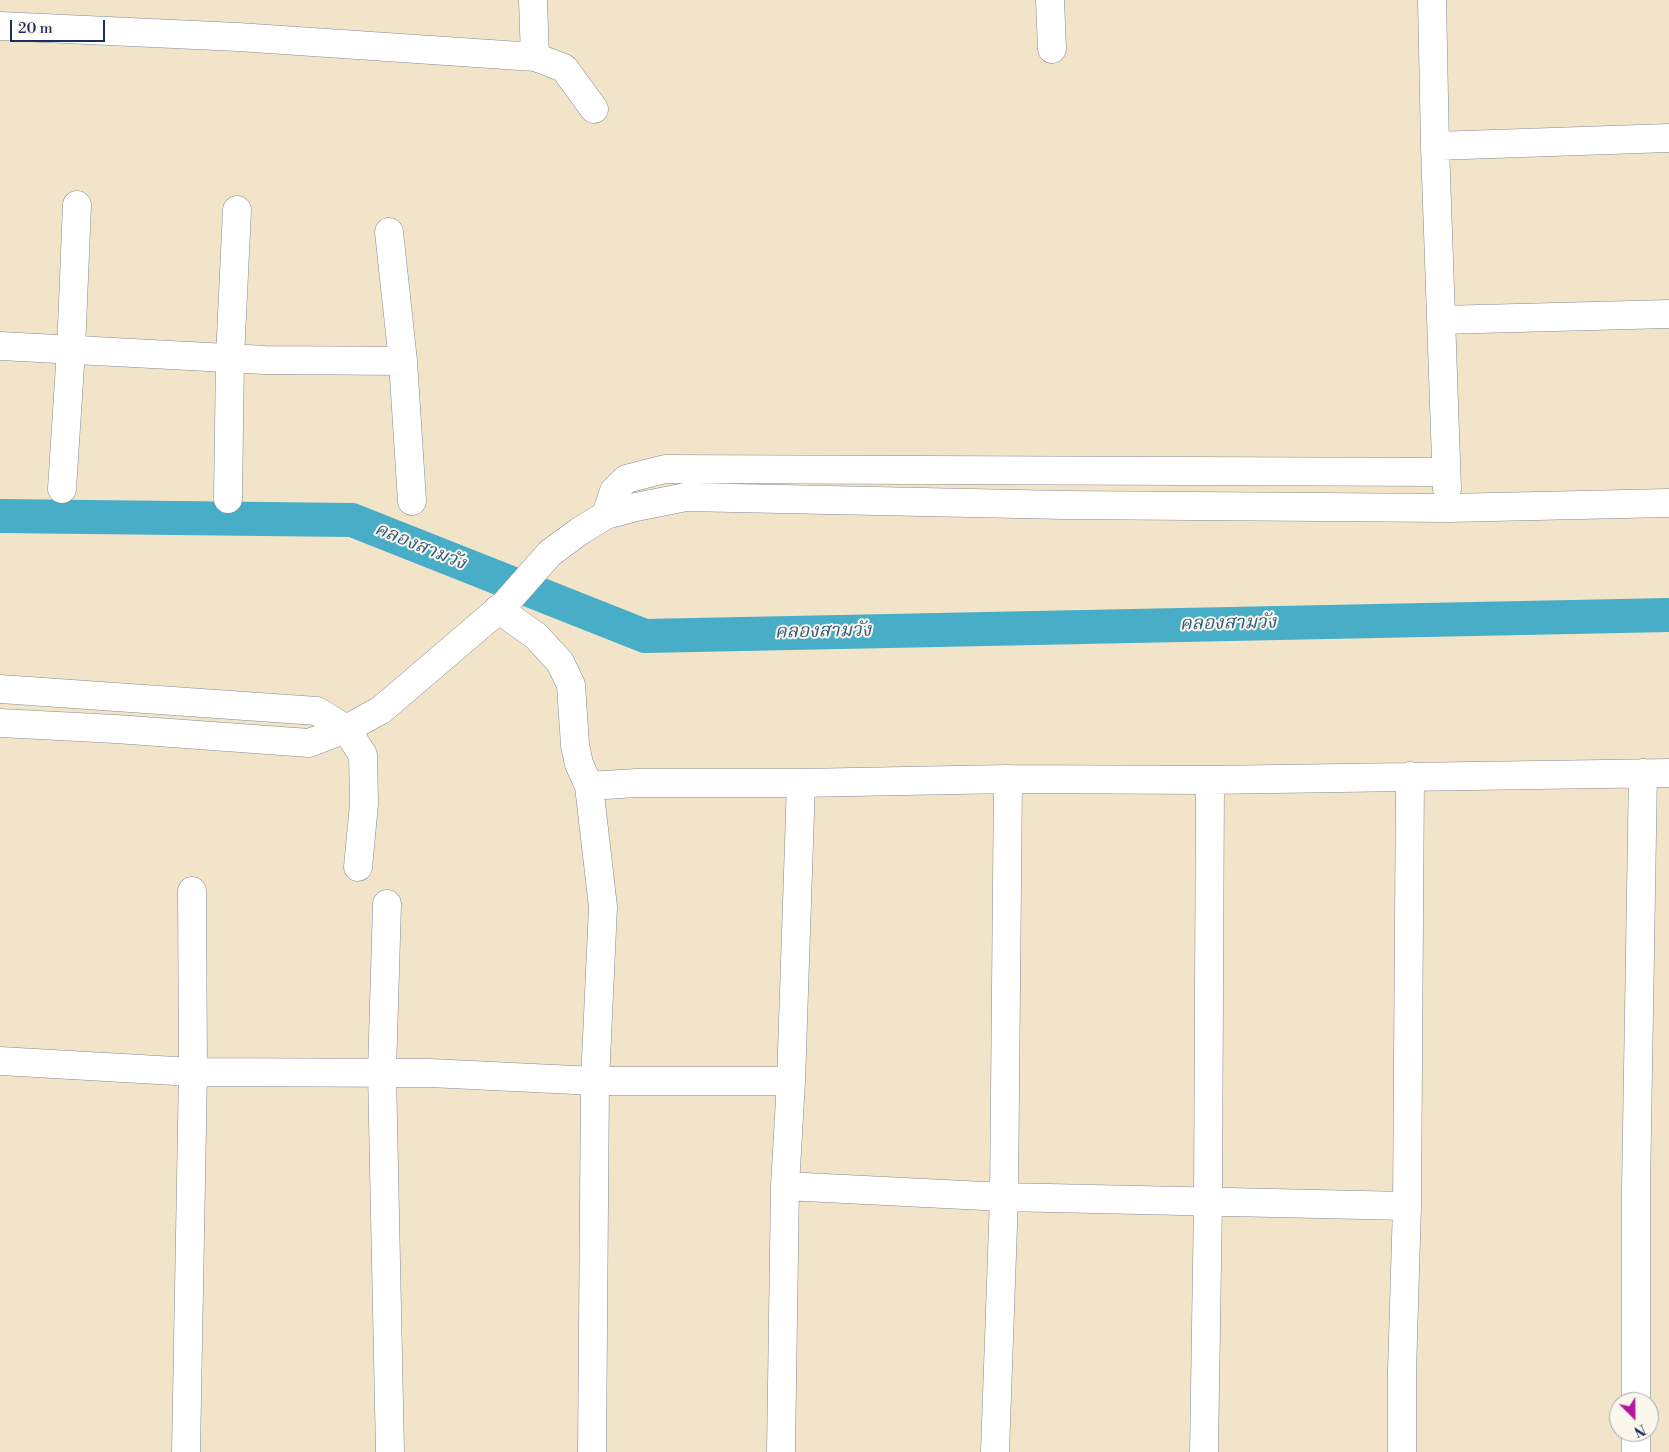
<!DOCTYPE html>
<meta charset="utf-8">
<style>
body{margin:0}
#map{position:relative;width:1669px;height:1452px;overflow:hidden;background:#f1e4c9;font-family:"Libre Bodoni",serif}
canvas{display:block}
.north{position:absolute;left:1609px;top:1392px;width:50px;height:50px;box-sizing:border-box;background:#fbf7ec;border:1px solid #a1a7b3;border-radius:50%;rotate:157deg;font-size:14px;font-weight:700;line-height:20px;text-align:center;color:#1b2f5e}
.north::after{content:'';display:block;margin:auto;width:18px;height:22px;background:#b5179e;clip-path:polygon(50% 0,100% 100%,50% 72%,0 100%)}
.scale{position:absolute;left:10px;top:20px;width:95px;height:22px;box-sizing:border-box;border:2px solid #1b2f5e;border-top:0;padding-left:6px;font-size:15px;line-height:18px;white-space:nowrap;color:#1b2f5e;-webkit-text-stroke:4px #fbf7ec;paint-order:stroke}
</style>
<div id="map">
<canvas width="1669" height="1452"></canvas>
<div class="north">N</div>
<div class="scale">20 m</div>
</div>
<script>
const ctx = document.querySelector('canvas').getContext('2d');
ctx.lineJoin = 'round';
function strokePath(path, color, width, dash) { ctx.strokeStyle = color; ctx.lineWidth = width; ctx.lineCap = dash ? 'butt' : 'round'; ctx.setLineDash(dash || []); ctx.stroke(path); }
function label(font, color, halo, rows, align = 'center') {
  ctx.font = font + ' "Libre Bodoni","Noto Serif Thai",serif'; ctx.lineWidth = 4; ctx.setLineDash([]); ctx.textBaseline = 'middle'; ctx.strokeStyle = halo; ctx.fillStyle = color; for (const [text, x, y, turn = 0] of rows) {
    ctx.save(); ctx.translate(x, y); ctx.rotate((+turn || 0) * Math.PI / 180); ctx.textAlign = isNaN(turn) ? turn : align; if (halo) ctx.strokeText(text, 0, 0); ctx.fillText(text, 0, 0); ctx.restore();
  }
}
strokePath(new Path2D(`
 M0,516L352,520L645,636L1669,615`), '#48adc7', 34);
const street = new Path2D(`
 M533,0L535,57
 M1050,0L1052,49
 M1432,0L1435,146L1447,489
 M0,26L238,37L535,57L564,68L594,109
 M1435,146L1669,138
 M389,232L403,361
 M1441,320L1669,314
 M0,346L265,360L403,361L412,501
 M62,489L71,350L77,205
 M228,499L230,358L237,210
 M606,515L614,491L626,479L665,469L1446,472
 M498,609L536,636L560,662L571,685L575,745L579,764L589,786L603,907L595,1081L592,1452
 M0,689L317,711L346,729L363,755L364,804L358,867
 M0,723L116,729L309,743L346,729L381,710L505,604L550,553L580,531L606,515L636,507L686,497L1065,505L1448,508L1669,503
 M589,786L637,783H801L1008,779L1210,780L1669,773
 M387,904L382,1072L390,1452
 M0,1061L193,1072L430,1073L595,1081H791
 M785,1186L1004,1197L1407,1206
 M1636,1402V1189L1643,773
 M186,1452L193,1072L192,891
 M781,1452L785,1186L791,1081L801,783
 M995,1452L1004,1197L1008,779
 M1204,1452L1208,1202L1210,780
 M1402,1452V1371L1407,1206L1410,776
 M1636,1452V1432`);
strokePath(street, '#868a94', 29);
strokePath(street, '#fff', 28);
label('italic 19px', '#2b5b83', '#fbf7ec', [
 ["คลองสามวัง",420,547,22],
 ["คลองสามวัง",1228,624,-1],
 ["คลองสามวัง",823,632,-1]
]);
</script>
